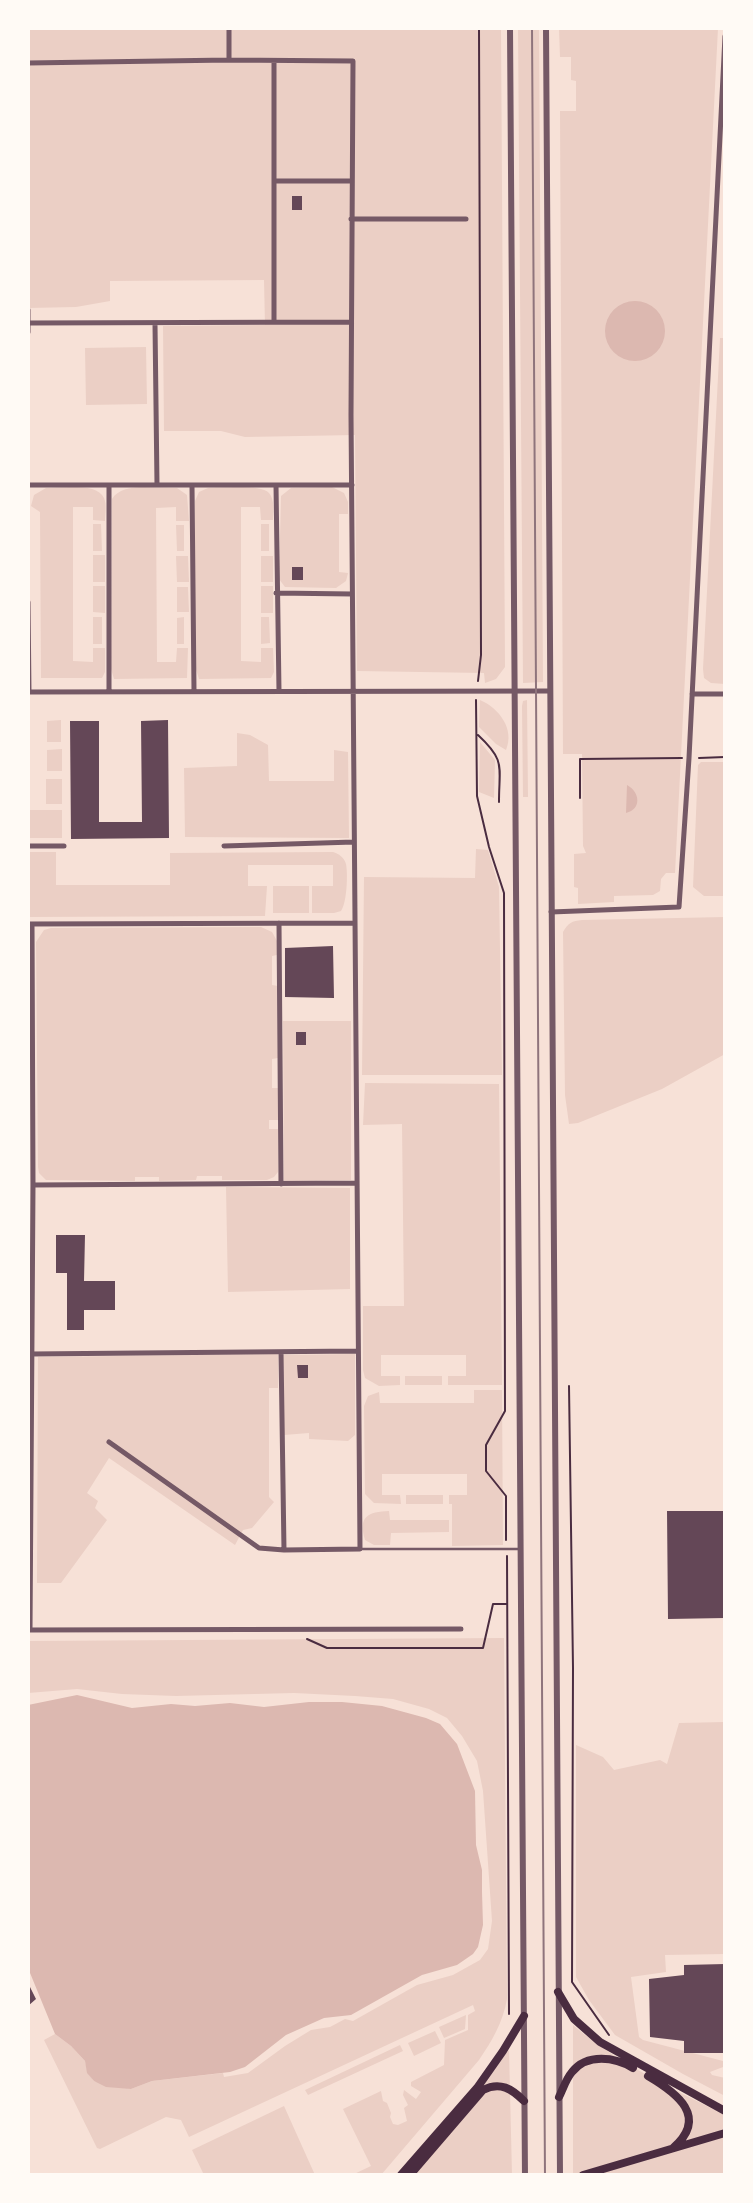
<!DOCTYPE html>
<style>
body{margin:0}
#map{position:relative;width:753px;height:2203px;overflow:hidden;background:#f7e1d7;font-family:Manrope,sans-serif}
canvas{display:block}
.frame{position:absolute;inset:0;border:30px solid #fffaf5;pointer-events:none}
</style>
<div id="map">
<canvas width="753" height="2203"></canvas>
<div class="frame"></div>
</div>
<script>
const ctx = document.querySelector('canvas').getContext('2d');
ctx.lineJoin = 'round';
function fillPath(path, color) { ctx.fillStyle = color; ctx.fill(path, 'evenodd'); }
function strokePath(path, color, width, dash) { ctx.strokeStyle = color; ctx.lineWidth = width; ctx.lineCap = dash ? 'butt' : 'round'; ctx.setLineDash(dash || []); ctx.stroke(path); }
fillPath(new Path2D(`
 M28,28H501L505,667L496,679L485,683L484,673L357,671L355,435L245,437L221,431H164L163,326L265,325L264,280L110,281V301L76,307L28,308Z
 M518,28H539L543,682L523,683Z
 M559,28H718L675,873H666L661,879L660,891L653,895L614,896V902L578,904V888L574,887V854L586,853L583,846L582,754H563L560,111H576V81L571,80V57H560Z
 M720,338H725V684L711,683L704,678L703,669Z
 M146,347L147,404L86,405L85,348Z
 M332,487L344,493L348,502V514H339V572L348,573L346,581L336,588L285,587L279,579L281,496L291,488Z
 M46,488C61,488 97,482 104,498C107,505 105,514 105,521L93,520V507H73V661L93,662V648H105V672L102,678H41L40,512L31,506L34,495Z
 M177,488L187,495L189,521H176V507L156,508L157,662H176L177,648H188L187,678L114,679L111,669L112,499C123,481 158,489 177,488Z
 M208,488C221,488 261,484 269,493C275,500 273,512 273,520H261L260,507H241V661L261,662V648H273L274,672L271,678L199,679L195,666V501L199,492Z
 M93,524H101L102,551H93Z
 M261,524H269V551H261Z
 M176,525H184V551H177Z
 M93,555H105V582H93Z
 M176,556H188L189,582H177Z
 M261,556H273V582H261Z
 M93,586H105V613L93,612Z
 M261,586H273V613H261Z
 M177,587H188L189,612H177Z
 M93,617H102V644H93Z
 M184,617V644H177V618Z
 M261,617H269L270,643L261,644Z
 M480,700C499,708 515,729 506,750L496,744L479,727Z
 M527,700L528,797H523L522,706L523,701Z
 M61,720V742H47V721Z
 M237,733L250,735L268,745L269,781H334V750L348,752L349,838L185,837L184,768L237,766Z
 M480,742L495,760L494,798L479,792Z
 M62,749V771H47V750Z
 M701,762H725V896H704L693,887L698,765Z
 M46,779H62V804H46Z
 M28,810H62V838H28Z
 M476,849L488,850L499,887L502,1075H362L364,877L475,878Z
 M28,852H56V885H170V853L333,852C339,854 344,857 346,864C348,874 347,903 341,911L334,913H312V886H333V865H248V886H267L265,916L28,917Z
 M273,886H309V913H273Z
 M725,917V1054L662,1089L578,1123L569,1124L565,1095L563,932C568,923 572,921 582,920Z
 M261,927L272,932L277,941V955L272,956V985L278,986V1058L272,1059V1088H278V1120H269V1129H278V1172L274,1177L267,1180H222V1176H197L196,1180L159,1181V1177H135V1181L46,1180L39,1173L38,1167L36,942L44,930L51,928Z
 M283,1021H351V1180L284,1181Z
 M365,1083L499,1084L502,1385H448V1376H466V1355H381V1376H400V1385L379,1386L365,1378L363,1370V1306H404L402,1124L363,1125Z
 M226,1187L350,1188V1289L228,1292Z
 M278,1354V1388H269V1497L274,1502L252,1528L243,1530L235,1545L109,1458L87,1493L98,1501L95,1508L107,1520L61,1583H37L38,1357Z
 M355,1354V1435L348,1441L309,1439V1433L284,1435L283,1355Z
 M405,1376H442V1385H405Z
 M474,1390H502L503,1545L452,1546V1504H449V1495H467V1474H382V1495H400L401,1504L374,1503L365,1494L364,1406L368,1396L379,1392L380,1403H474Z
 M406,1495H443V1504H406Z
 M389,1511L390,1520H449V1532L391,1533L390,1545H374L365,1540C358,1516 368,1512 389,1511Z
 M504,1638L507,1999C503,2022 492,2041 479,2060L381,2175H352L371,2166L343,2109L381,2091L383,2101L387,2103L391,2113L390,2117L393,2124L398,2125L407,2121L404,2108L408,2105L403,2095L404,2090L416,2099L421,2092L411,2086V2082L444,2065L445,2040L468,2030V2015L475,2011L473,2005L189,2137L181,2120L166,2117L100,2149L97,2148L44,2040L55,2034L71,2046L85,2061L88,2073L94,2081L131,2089L152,2081L223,2073L224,2077L248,2073L285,2046L311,2030L330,2027L345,2019L353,2021L417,1985L453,1975L480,1960L488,1949L492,1921L483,1791L477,1761L462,1736L447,1718L429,1709L393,1699L355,1696L294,1693L176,1696L122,1694L77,1689L28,1693V1641Z
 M725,1722V1954L665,1955L666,1972L631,1977L639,2037L643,2040L723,2061V2067L710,2072L712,2075L725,2078V2096L683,2074L615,2035L589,2000L576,1977V1745L603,1757L614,1770L660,1760L667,1764L679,1723Z
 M466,2015L465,2029L444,2038L439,2027Z
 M573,2025C617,2063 673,2089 725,2115V2175H573Z
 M435,2031L441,2043L414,2056L408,2043Z
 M400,2045L403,2051L308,2095L305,2090Z
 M509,2050L512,2175H404Z
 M284,2106L315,2175H204L192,2150Z`), '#ebcfc5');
fillPath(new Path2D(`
 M605 331a30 30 0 1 1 60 0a30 30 0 1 1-60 0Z
 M627,785C640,792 642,809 626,813Z
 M77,1695L132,1708L171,1704L195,1706L230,1703L264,1707L309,1702H342L382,1706L426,1718L440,1724L457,1744L475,1791L476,1845L482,1870V1892L483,1925L478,1947L473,1954L457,1965L422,1975L351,2015L324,2018L286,2035L245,2067L230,2072L152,2081L131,2089L106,2087L94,2081L87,2073L85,2061L71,2046L55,2034L28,1968V1705Z`), '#dcb8b0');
fillPath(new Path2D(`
 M292,196H302V210H292Z
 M292,567H303V580H292Z
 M168,720L169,838L71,839L70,721H99V822H142L141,721Z
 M333,946L334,998L285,997V948Z
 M296,1032H306V1045H296Z
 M56,1235H85L84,1281H115V1310H84V1330H67V1273H56Z
 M297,1365H308V1378H298Z
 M667,1511H725V1618L668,1619Z
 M725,1964V2053H684V2041L650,2037L649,1979L684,1975V1965Z
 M30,1987L36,1999L28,2006V1988Z`), '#644757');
strokePath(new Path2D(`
 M478,681L481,655L479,28
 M476,700L477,796L489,847L504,893L505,1411L486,1445V1471L506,1496V1540
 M478,735C506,761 499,766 499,802
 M699,758L725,757
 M580,798V759L682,758
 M569,1386L573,1668L572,1982L609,2035
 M507,1556L509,2014
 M307,1639L327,1648H483L493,1604H506`), '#4a2c40', 2);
strokePath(new Path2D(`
 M360,1549H521`), '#755966', 2.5);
strokePath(new Path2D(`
 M229,28V60
 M28,63L229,60L353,61L351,415L360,1549L284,1550L259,1548L109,1442
 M275,181H352
 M351,219H466
 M28,310V332
 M274,322V61
 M29,323L351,322
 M155,324L157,485
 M28,485H352
 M109,485V692
 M192,485L194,691
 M276,485L279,691
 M276,593L352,594
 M28,602L29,692
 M28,692L550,691
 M692,694H725
 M28,846H64
 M224,846L354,842
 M551,912L679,907L689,758L725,36
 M279,923L281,1184
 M29,924L354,923
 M33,1185L356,1183
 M281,1352L284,1550
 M31,1354L357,1351
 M30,1629L33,1185L32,924
 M28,1630L461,1629`), '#755966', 5);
strokePath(new Path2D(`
 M510,28L525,2175
 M546,28L560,2175`), '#755966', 6);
strokePath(new Path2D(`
 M558,1992L574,2019L600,2042L725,2111
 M648,2076C677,2093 709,2117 673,2148
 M559,2097C563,2089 566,2079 572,2072C587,2053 615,2057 633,2068
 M401,2175L477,2088L503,2051L524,2016
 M410,2175L483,2090C500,2081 512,2089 524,2101
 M583,2175L725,2133`), '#4a2c40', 8);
strokePath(new Path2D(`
 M532,28L545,2175`), '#8f747c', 2);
</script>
